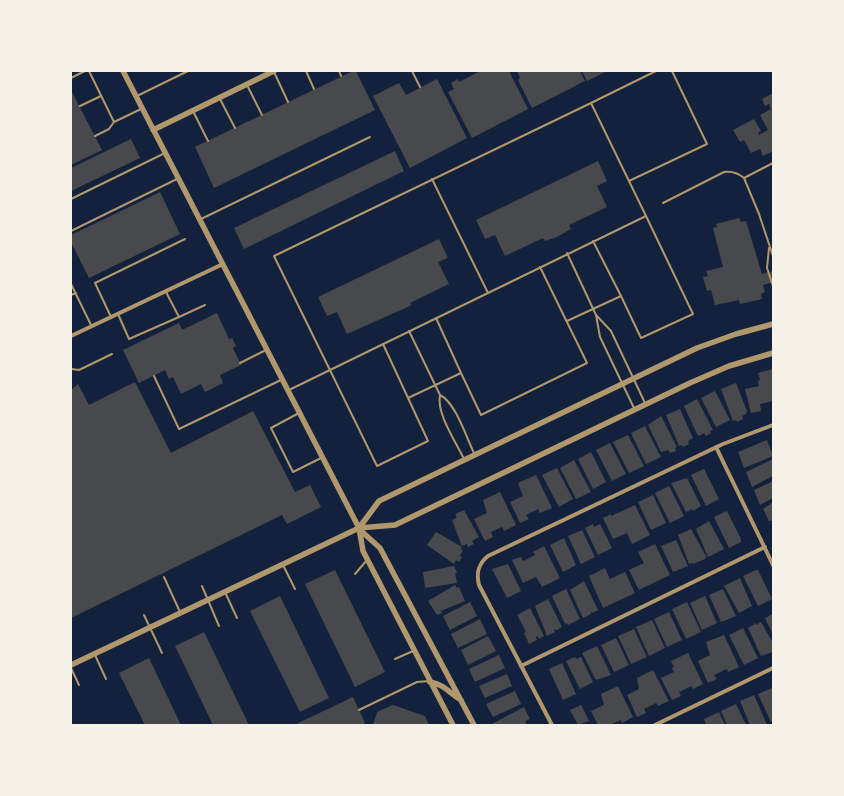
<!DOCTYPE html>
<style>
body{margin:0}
#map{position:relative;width:844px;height:796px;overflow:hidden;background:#14213d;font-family:Montserrat,sans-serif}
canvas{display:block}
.frame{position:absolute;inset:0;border:72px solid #f6f1e7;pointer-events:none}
</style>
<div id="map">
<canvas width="844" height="796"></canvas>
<div class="frame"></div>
</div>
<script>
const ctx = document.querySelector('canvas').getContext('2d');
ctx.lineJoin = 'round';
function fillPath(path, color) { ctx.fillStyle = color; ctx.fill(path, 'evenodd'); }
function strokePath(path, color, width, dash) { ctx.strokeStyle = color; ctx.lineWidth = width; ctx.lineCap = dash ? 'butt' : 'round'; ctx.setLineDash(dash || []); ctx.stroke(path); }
fillPath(new Path2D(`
 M353,71H356L375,110L214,188L195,147Z
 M480,71H509L528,109L472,138L448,92L454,89L451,83L458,79L459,82Z
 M517,71H580L585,81L532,108L518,80L520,78Z
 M582,71H607L587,81Z
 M437,79L467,138L410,168L373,96L399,83L406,95Z
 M71,90L102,150L71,165Z
 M773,93V151L763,156L760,149L751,153L744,140L740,142L733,130L754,119L761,131L758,133L759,135L768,130L760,115L771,109L769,104L765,106L762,99Z
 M131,139L140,158L71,191V168Z
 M395,151L404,171L244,249L234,228Z
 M598,161L607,181L597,186L607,207L569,225L571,229L557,237L545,241L543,238L505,256L495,235L485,239L476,220Z
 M160,192L180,234L89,278L71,242V235Z
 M739,218L741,222L746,221L762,274L773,271V282L763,285L765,292L761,294L762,299L740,304L739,300L715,305L711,290L707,291L703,277L708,276L706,271L723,267L713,228L717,227L716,224Z
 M439,239L448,258L438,262L449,284L410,303L412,305L347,334L337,312L327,316L318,297Z
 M217,313L229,339L232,338L236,346L233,348L241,365L220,375L223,383L205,392L201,384L181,394L173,377L169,379L165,370L139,383L123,350L179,323L182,330Z
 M773,369V401L760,404L761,411L751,413L745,389L759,386L758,381L760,380L758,373Z
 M135,382L171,453L253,411L295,492L310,485L321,507L287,524L282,515L71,618V390L78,384L89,405Z
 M736,383L747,411L746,414L742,416L743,419L737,422L736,420L733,421L721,389Z
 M715,391L730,420L716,427L701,398Z
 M697,399L713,430L710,431L711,433L706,436L704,433L699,436L697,434L684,406Z
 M680,409L693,438L688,441L689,444L683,447L682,445L679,446L666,415Z
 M661,416L677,447L675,448L676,451L670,453L668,450L661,452L648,425Z
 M645,426L661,457L646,464L631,433Z
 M628,435L644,466L629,473L613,442Z
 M767,440L773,456L744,468L738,452Z
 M610,443L626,474L612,481L596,450Z
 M591,452L606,482L593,489L578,459Z
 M773,459V476L752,487L746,472Z
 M574,460L591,492L576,499L560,468Z
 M557,468L573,499L559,507L542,475Z
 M704,469L719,499L706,506L691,475Z
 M536,475L552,508L540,513L538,509L526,515L529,519L520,523L510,502L523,496L518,483Z
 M687,478L701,506L693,511L692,509L686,512L671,483Z
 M773,481V498L760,505L754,490Z
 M669,486L684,516L670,523L655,493Z
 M500,492L516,525L504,531L502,527L491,532L493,537L485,541L474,519L487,513L483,500Z
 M653,495L666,523L651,530L638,502Z
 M773,502V520L769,521L763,509Z
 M635,505L650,535L632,544L627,533L613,539L603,518L611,514V516Z
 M464,510L479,537L472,541L474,544L468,547L467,544L462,546L452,520L457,518L455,514Z
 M727,511L741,539V542L729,548L714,517Z
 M709,521L724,549L708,557L696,529Z
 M593,524L594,527L600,524L612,548L598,555L585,528Z
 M691,529L706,556L705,559L693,564L692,563L689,564L678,535Z
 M582,530L595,557L581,564L568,536Z
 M436,532L462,547L461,549L463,550L460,556L462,557L459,562L456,560L454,564L427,545Z
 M564,538L576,565L563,572L550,545Z
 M676,540L688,566L673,572L661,546Z
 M655,544L670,575L639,590L629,570L644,563L638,552Z
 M544,546L560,578L542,587L536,577L523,583L512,560L521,557L523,561L535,555L533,552Z
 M508,564L521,591L507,598L492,569Z
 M454,566L457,573H455L457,583L425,588L423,572Z
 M605,568L610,579L625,572L635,593L603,608L589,576Z
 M335,570L385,672L355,687L305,584Z
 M756,570H758L772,599L758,606L743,576Z
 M740,578L752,606L739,613L724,586Z
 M584,581L598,610L592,613L590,611L591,614L583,618L570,590Z
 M455,585L457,588L459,587L465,601L441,611L442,613L437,615L428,601Z
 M566,589L580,619L568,625L567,623L565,624L552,596Z
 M723,589L736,616L721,622L709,595Z
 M280,596L329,698L300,712L250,611Z
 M705,596L717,623L702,630L690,603Z
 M548,599L562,627L557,630L554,629L555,632L547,636L535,606Z
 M470,602L477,616L450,630L443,616Z
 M687,602L701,632L686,639L672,609Z
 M530,608L544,636L539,639L537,636L536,637L537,640L529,644L524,633L526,632L517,615Z
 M669,612L682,640L667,647L654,619Z
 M773,614V635L765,618Z
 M480,619L487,634L458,648L451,634Z
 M652,620L665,648L649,656L636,627Z
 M761,622L773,643V652L761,656L748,628L756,623V625Z
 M743,628L758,658L744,665L729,635Z
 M634,629L647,657L631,664L618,636Z
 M204,632L249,725H213L175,646Z
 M724,635L739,667L728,672L727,669L714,675L717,679L708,683L698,661L710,655L706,642Z
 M488,636L496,651L468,665L461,650Z
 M616,638L629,665L614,672L601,645Z
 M597,646L611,675L596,680L582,653Z
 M688,653L703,684L693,689L691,686L679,692L681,696L672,700L661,678L674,672L672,668L674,667L671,661Z
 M499,655L505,668L475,682L469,669Z
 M575,657L576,659L581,657L593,682L580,689L566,661Z
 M149,658L181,725H145L119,673Z
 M562,663L576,694L563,700L549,669Z
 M653,670L669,701L658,706L656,703L644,709L646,713L637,717L627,695L639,689L637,678Z
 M507,674L512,686L485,698L479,686Z
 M618,686L633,717L622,723L621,720L610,725H598L591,711L604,705L601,694Z
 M772,688L773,721L771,722L758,694Z
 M515,691L521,704L493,717L486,704Z
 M754,695L767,725H750L740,701Z
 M353,697L365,723L361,725H294Z
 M736,704L746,725H727L721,711Z
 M393,705L425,716L429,725H373L377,712Z
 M581,705L589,721L578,725L570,710Z
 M524,707L530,719L525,721L527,725H490Z
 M719,712L725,725H706L704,719Z`), '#48494c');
strokePath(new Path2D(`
 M89,71L114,122L141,109
 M306,71L314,89
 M339,71L341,76
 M412,71L420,87
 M274,72L288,102
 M71,78L85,71
 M247,85L262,115
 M137,96L188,71
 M220,99L235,128
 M80,106L101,96
 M193,111L208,141
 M95,136L109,129L114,122
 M744,178L773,163
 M432,179L488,293
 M629,181L707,144L672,71
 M71,199L165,153
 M663,203L724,172C732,171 738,173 744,178L759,214L773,256
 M201,219L370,137
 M71,231L177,179
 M593,241L621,296
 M769,248L767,268L773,286
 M567,253L596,315L600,337L634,408
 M71,284L91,325
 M166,292L179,317L205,305
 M71,295L76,293
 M118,314L129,339L179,317
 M596,315L611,331L645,403
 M111,317L95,283L185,239
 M436,318L461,373
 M567,321L621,296L641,338L693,314L646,216
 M409,331L440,395C436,413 456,442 464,459
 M383,344L428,441L377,466L274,256L591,103
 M240,363L266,350
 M71,369L79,370L112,354
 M154,376L179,429L281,380
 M289,390L646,216L591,103L656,71
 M440,395C456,403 466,437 474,453
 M408,398L461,373L481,415L587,363L540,267
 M299,413L271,428L293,472L321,458
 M283,565L295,589
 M355,574L367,560
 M164,577L180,612
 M202,586L219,626
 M225,592L237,618
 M144,615L162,653
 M95,655L106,679
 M395,659L413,651
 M71,668L79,685
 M359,710L417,682L429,681`), '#b1986c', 2);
strokePath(new Path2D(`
 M71,336L223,264
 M716,447L773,565
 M521,666L765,547
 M552,725L479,585C476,573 478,564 488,556L723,444L773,425
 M655,725L773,668`), '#b1986c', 4);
strokePath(new Path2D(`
 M123,71L359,528L363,551L453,725
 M153,130L274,71
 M359,528L379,501L697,348L736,334L773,324
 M359,529L380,548L474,725
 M71,665L359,528L395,525L690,383L729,366L773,353
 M430,682C445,685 448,692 461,700`), '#b1986c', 5.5);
</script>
